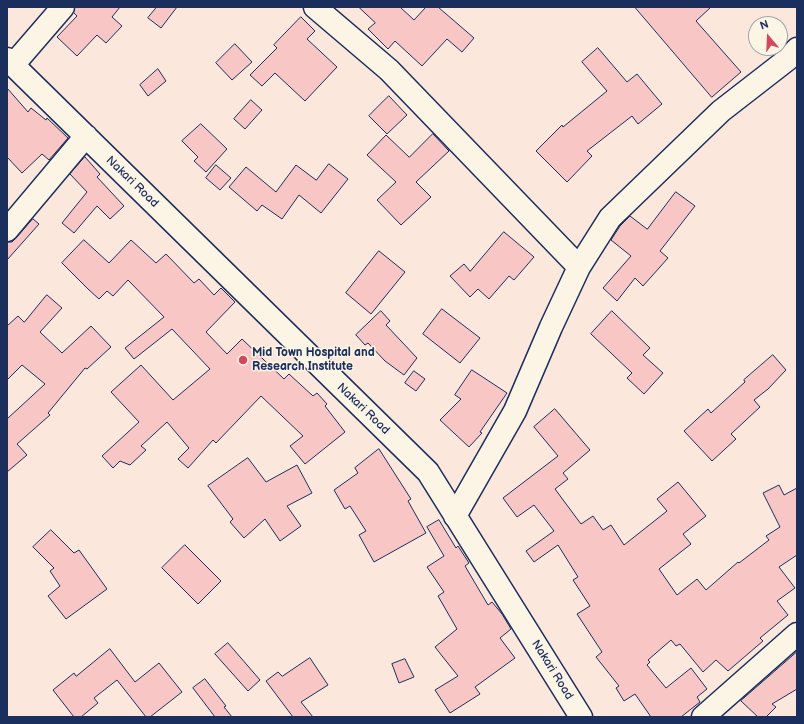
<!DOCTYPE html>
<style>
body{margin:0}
#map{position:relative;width:804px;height:724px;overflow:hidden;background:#fbe7db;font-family:"Balsamiq Sans",sans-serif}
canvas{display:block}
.frame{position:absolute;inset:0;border:8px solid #1b2f5e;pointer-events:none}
.north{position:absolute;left:748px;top:16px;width:40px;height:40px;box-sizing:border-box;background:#fcf5e5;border:1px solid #a2a6af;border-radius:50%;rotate:341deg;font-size:11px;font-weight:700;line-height:16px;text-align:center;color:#1b2f5e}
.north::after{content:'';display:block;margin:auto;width:14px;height:18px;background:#d1495b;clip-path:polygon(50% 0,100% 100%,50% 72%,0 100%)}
</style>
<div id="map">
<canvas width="804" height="724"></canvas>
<div class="frame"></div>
<div class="north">N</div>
</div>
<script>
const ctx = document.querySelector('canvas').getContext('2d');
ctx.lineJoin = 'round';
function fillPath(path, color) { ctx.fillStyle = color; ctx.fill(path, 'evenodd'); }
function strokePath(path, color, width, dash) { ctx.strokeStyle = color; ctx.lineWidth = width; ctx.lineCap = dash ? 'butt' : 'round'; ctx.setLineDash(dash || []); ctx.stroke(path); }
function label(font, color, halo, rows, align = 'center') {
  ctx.font = font + ' "Balsamiq Sans",sans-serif'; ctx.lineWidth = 3; ctx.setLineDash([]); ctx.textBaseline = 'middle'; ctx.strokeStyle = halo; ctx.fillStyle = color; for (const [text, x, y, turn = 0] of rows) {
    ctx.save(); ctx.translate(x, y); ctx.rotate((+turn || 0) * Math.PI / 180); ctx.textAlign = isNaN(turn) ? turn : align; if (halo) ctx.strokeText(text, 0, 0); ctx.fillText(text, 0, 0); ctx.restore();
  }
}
const building = new Path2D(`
 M75,7H120L112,17L122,26L106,43L97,35L77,56L57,37L77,16L74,13Z
 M157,7H177L161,28L148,18Z
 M359,7H400L414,20L426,7H438L474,38L462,52L447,39L422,66L395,41L388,49L368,29L375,23Z
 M635,7H711L696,21L741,72L712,97Z
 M301,17L315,31L307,39L337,67L305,101L275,73L262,86L250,75L277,48L274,45Z
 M235,44L252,62L232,80L216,63Z
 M598,48L627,82L637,74L662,104L638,124L632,116L587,151L592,156L567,182L536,151L562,125L563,127L607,91L582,62Z
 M158,69L166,81L148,96L140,85Z
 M7,88L28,112L31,108L46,120L47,118L68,138L49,160L42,154L22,173L7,157Z
 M389,96L407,115L387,134L369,116Z
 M251,100L262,110L245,129L234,119Z
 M201,124L227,149L206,172L194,161L198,157L182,141Z
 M433,134L449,151L416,182L431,197L401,225L377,200L396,182L367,155L386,135L409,157Z
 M85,157L100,174L97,177L124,206L110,219L97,206L74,233L62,223L87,192L70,174Z
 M329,164L348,179L321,213L299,195L282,219L262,205L257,211L229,187L246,167L276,192L296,165L316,180Z
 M216,165L231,178L220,190L206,178Z
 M676,192L695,206L660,251L668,258L643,286L635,278L617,301L603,288L631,256L611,240L620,226L630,216L647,229Z
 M33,219L39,224L7,260V242H12L16,238Z
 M504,232L534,257L514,280L509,276L489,299L478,289L470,297L450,276L464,264L470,271Z
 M84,240L109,263L131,240L156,263L166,254L194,283L199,279L214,295L221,288L235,302L206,332L227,354L242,339L284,379L289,374L313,396L317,393L327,404L325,406L345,432L305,464L290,446L303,436L261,396L216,443L213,440L188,468L178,459L189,448L167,422L141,446L146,450L130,465L120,461L113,468L102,456L139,422L111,392L141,365L173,400L210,369L172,329L134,359L125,348L164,317L128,280L113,296L107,291L99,299L88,289L62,263Z
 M379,251L405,272L371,314L346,293Z
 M47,295L62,308L40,332L62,353L91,326L111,347L87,369L85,368L48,413L50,415L17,444L27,455L7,472V419L45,384L22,365L7,380V326L18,316L24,322Z
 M442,309L480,338L460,363L423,334Z
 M381,311L390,321L386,325L417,358L404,375L385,361L368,343L365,345L356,335Z
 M612,311L650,348L643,355L663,373L644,394L627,378L632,373L591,334Z
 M773,355L786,370L768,389L754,400L760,407L731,434L736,439L712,461L684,431L708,409L711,413L745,382L744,380Z
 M472,370L507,393L480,432L482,433L469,447L440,420L461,399L455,395Z
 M414,371L425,379L416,391L405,383Z
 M555,409L590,450L563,473L568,479L555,489L581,524L593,516L603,530L611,525L624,545L667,511L657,499L678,482L706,516L683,534L691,544L659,569L677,595L697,579L706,590L738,562L739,563L769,540L766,536L780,527L763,493L779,485L784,495L797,488V555L779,567L795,588L777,601L788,615L760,638L763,641L728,671L716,660L703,672L680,644L676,646L671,640L648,660L650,662L647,665L666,688L691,668L707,689L697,697L700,702L681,717H651L635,694L624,701L616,688L619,686L596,657L602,652L577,614L590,606L573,580L578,577L558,545L534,562L526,551L554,531L534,505L517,517L503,498L558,456L534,427Z
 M379,449L411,499L408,501L426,533L374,562L359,535L366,531L350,506L345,509L334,490L358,473L355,468Z
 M248,458L266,482L297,465L312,493L287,506L301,526L280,541L265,519L244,538L230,522L233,519L208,486Z
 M439,520L456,548L458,546L469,563L465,566L488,605L492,602L502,614L511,629L500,638L515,658L475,687L480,694L450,713L435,690L458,676L435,647L457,629L438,596L444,592L427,567L444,556L427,527Z
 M51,530L74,553L79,550L107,589L66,619L48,596L60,586L50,571L54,568L33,547Z
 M185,545L221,581L198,604L162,568Z
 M228,643L260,680L248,691L215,654Z
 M110,649L135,682L159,663L182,692L150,717H146L117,680L94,698L98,703L81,717H74L53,690L74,673L76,676Z
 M797,652V689L772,704L776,707L766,717H758L741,701Z
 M310,658L328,685L301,702L313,717H293L266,681L278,672L282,676Z
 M405,659L414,677L399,683L392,664Z
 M205,679L226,706L224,707L232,717H215L193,688Z`);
fillPath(building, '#f8c7c5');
strokePath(building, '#1b2f5e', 1);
const minor = new Path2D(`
 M315,7L389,70L579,267
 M7,59L428,472L581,717
 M13,65L63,7
 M7,230L86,136
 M455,516L515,411L551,327L579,267L610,218L721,111L788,59L797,49
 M703,717L797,634`);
strokePath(minor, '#1b2f5e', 25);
strokePath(minor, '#fcf5e5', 22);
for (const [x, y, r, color] of [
 [243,360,5,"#d1495b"]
]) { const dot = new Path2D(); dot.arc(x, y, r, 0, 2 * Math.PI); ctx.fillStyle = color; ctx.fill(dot); strokePath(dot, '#fcf5e5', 1.5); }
label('12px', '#1b2f5e', '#fcf5e5', [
 ["Nakari Road",132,182,44],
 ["Nakari Road",363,409,44],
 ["Nakari Road",552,670,58]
]);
label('bold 12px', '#1b2f5e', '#fcf5e5', [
 ["Mid Town Hospital and",252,353],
 ["Research Institute",252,367]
], 'left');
</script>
